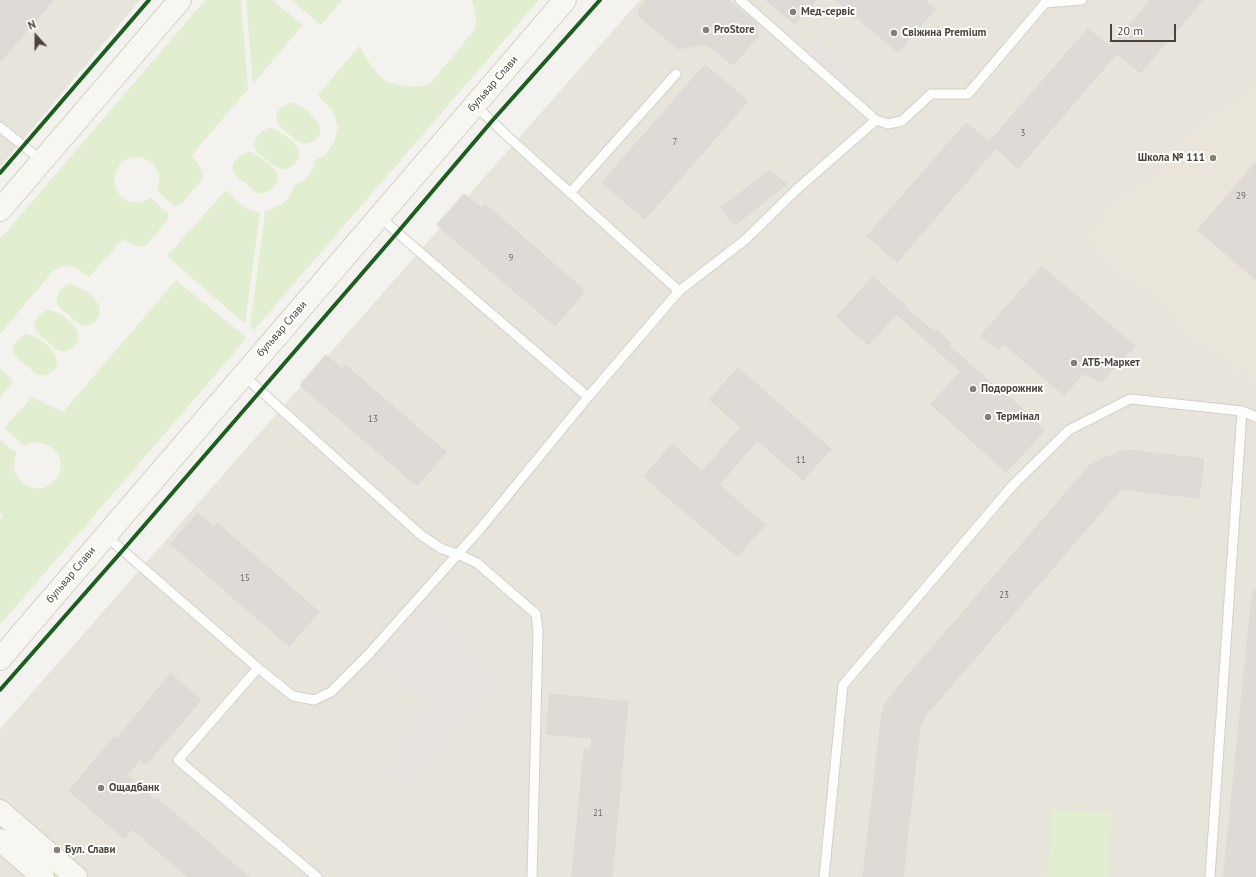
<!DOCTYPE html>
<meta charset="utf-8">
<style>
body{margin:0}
#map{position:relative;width:1256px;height:877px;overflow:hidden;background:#f4f2ee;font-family:"PT Sans",sans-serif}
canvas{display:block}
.north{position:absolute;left:16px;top:16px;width:40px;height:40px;-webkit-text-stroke:3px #fff;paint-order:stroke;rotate:339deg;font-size:11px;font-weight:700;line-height:16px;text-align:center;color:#4b4439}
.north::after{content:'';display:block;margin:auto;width:14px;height:18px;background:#4b4439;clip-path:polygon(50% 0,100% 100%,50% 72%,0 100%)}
.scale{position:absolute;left:1110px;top:24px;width:66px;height:18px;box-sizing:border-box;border:2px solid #4b4439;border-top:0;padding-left:5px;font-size:12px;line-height:14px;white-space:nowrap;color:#4b4439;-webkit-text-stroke:3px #fff;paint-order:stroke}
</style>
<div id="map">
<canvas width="1256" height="877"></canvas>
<div class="north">N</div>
<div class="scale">20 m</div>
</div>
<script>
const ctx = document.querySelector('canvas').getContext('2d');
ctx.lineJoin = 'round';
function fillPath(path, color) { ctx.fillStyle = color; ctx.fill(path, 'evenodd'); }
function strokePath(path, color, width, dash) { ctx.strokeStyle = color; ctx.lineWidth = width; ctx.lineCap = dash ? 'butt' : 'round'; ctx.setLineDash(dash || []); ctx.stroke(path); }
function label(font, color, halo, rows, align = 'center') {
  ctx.font = font + ' "PT Sans",sans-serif'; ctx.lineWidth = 4; ctx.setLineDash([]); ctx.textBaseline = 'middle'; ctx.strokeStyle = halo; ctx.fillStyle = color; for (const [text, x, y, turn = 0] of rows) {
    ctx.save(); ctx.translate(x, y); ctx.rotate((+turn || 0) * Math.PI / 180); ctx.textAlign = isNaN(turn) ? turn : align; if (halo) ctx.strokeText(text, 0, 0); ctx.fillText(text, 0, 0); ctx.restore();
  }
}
fillPath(new Path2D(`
 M0,0H140L0,167Z
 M640,0H1256V877H0V729Z`), '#e7e4dc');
fillPath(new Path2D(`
 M1256,80V380L1225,363L1083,236Z`), '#eae5da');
fillPath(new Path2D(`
 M205,0H241L248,89L192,155L203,172L202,180L181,204L174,206L157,191C160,182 161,173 154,165C150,160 144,158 138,157C102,156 110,219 151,198L168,213V219L147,245C138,249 131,243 123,239L89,277C75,268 69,261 53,271L0,334V239Z
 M246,0H272L303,25L253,84Z
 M291,0H342L321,25Z
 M472,0H539L254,330L250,327L265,212L284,203L290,195L295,185L302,181L309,175L313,168L315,160L325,155L334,142L338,128L333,112L318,95L359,46C367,58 375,76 388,82C392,83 396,84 400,85C411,88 419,87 430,84L475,29L476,14Z
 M289,103C304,103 337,132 311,142C307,144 303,144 299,142C296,141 293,137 290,135C286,132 281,128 278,124C273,115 280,106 289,103Z
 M272,128C278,130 293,141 297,146C304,157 294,170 282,169C277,169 261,156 257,151C249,140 261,129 272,128Z
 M250,152C258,155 270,164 275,170C282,181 272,194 260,193C255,193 251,188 248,185C244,182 239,179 236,175C227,164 239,153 250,152Z
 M226,190C236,200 245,212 260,212L245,324L167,256Z
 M176,280L247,338L0,625V519L3,516L0,512V440L17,453C4,476 35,501 54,481C73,461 49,433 24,446L4,428L32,397L63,412Z
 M69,284C81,285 108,303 98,318C96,321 95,323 91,324C88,326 83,326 80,324C76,323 73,319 70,316C66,313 61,310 59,306C53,297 60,288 69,284Z
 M47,310C62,310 92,335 72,348C69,351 65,352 61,351C56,350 52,345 48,342C45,339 39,336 37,332C31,322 39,314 47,310Z
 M25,334C41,335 74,363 48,374C45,375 40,376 36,374C33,372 30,368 27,366C23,363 18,360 15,356C9,347 17,338 25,334Z
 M0,367C3,373 10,376 13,381L0,398Z
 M1052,810L1112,813L1108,877H1047Z`), '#e1eecf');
fillPath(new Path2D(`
 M815,39L860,79L847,94L802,55Z
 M429,600L499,682L407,795L378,771L427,703L373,660Z`), '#e6e3df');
const building = new Path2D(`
 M0,0H54L0,62Z
 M646,0H728L756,23L758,36L733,65L706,44L678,49L639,16V9Z
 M766,0H816L795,24Z
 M836,0H925L935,9L898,52Z
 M1151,0H1203L1140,73L1117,53L1018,168L996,148L897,262L867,236L966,123L989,142L1088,29L1110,47Z
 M705,65L748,101L645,219L602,183Z
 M1256,162V280L1198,230Z
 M770,171L787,184L735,225L721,208Z
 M464,194L481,208L485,204L585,291L555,326L437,225Z
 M1042,267L1135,346L1101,382L1084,373L1064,395L1004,344L998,350L981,336Z
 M873,277L905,305L868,345L837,317Z
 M905,308L934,332L936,330L951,343L949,346L998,389L990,398L898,315Z
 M326,355L342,369L345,365L446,452L417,486L300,385Z
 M738,368L831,449L803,480L757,440L719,485L765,525L737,556L644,477L672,444L702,472L741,427L710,400Z
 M961,372L990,398L999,388L1045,430L1006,472L931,404Z
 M1125,450L1204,459L1199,498L1121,489L925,716L920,725L903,877H863L881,721L884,706L894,692L1091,464Z
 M198,513L214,527L217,523L319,612L289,646L171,544Z
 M1253,590H1256V877H1224Z
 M171,674L201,700L146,764L140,759L127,775L156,801L158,799L249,877H188L132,829L124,838L69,791L114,737L116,739Z
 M550,694L628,702L612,877H572L584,749L591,750L592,738L547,734Z`);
fillPath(building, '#dedbd6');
strokePath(building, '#dcd9d4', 1);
const lane = new Path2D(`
 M740,0L876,120L888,124L902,121L931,94H968L1045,3L1082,0
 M475,105L505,134L679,291
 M0,127L42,161
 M570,193L676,74
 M379,216L408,242L588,397
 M243,375L421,535L442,549L458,554L477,563L536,614L538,632L532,877
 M105,535L258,668L293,696L314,700L331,692L368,655L481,528L588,397L679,291L745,240L796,190L876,120
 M258,668L178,760L317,877
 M824,877L843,685L1012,486L1069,430L1130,399L1242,411L1256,417
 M1210,877L1242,411`);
const secondary = new Path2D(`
 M0,210L180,0
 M0,659L565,0
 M0,811L76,877
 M0,840L43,877`);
strokePath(lane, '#d2d0cb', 11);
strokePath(secondary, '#d3cfc5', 24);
strokePath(lane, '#fdfdfc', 9);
strokePath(secondary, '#f7f6f1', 22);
strokePath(new Path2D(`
 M0,173L149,0
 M0,690L123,550L397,233L492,121L600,0`), '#1b5e20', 4);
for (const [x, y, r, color] of [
 [793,12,4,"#868178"],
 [706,30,4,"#868178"],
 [894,33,4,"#868178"],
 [1213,158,4,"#868178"],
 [1074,363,4,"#868178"],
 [973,389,4,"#868178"],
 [988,417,4,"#868178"],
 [101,788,4,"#868178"],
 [57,850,4,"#868178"]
]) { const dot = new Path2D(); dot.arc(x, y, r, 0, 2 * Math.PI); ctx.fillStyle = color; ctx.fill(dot); strokePath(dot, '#fff', 1.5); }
label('9px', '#706a61', null, [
 ["3",1023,133],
 ["7",675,142],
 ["29",1241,196],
 ["9",511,258],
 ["13",373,419],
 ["11",801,460],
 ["15",245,578],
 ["23",1004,595],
 ["21",598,813]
]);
label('bold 11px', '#4b4439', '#fff', [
 ["Мед-сервіс",801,12],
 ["ProStore",714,30],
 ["Свіжина Premium",902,33],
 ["Школа № 111",1205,158,"right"],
 ["АТБ-Маркет",1082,363],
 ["Подорожник",981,389],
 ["Термінал",996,417],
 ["Ощадбанк",109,788],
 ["Бул. Слави",65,850]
], 'left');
label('11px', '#4b4439', '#fff', [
 ["бульвар Слави",493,84,-49],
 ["бульвар Слави",282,329,-49],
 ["бульвар Слави",71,575,-50]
]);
</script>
